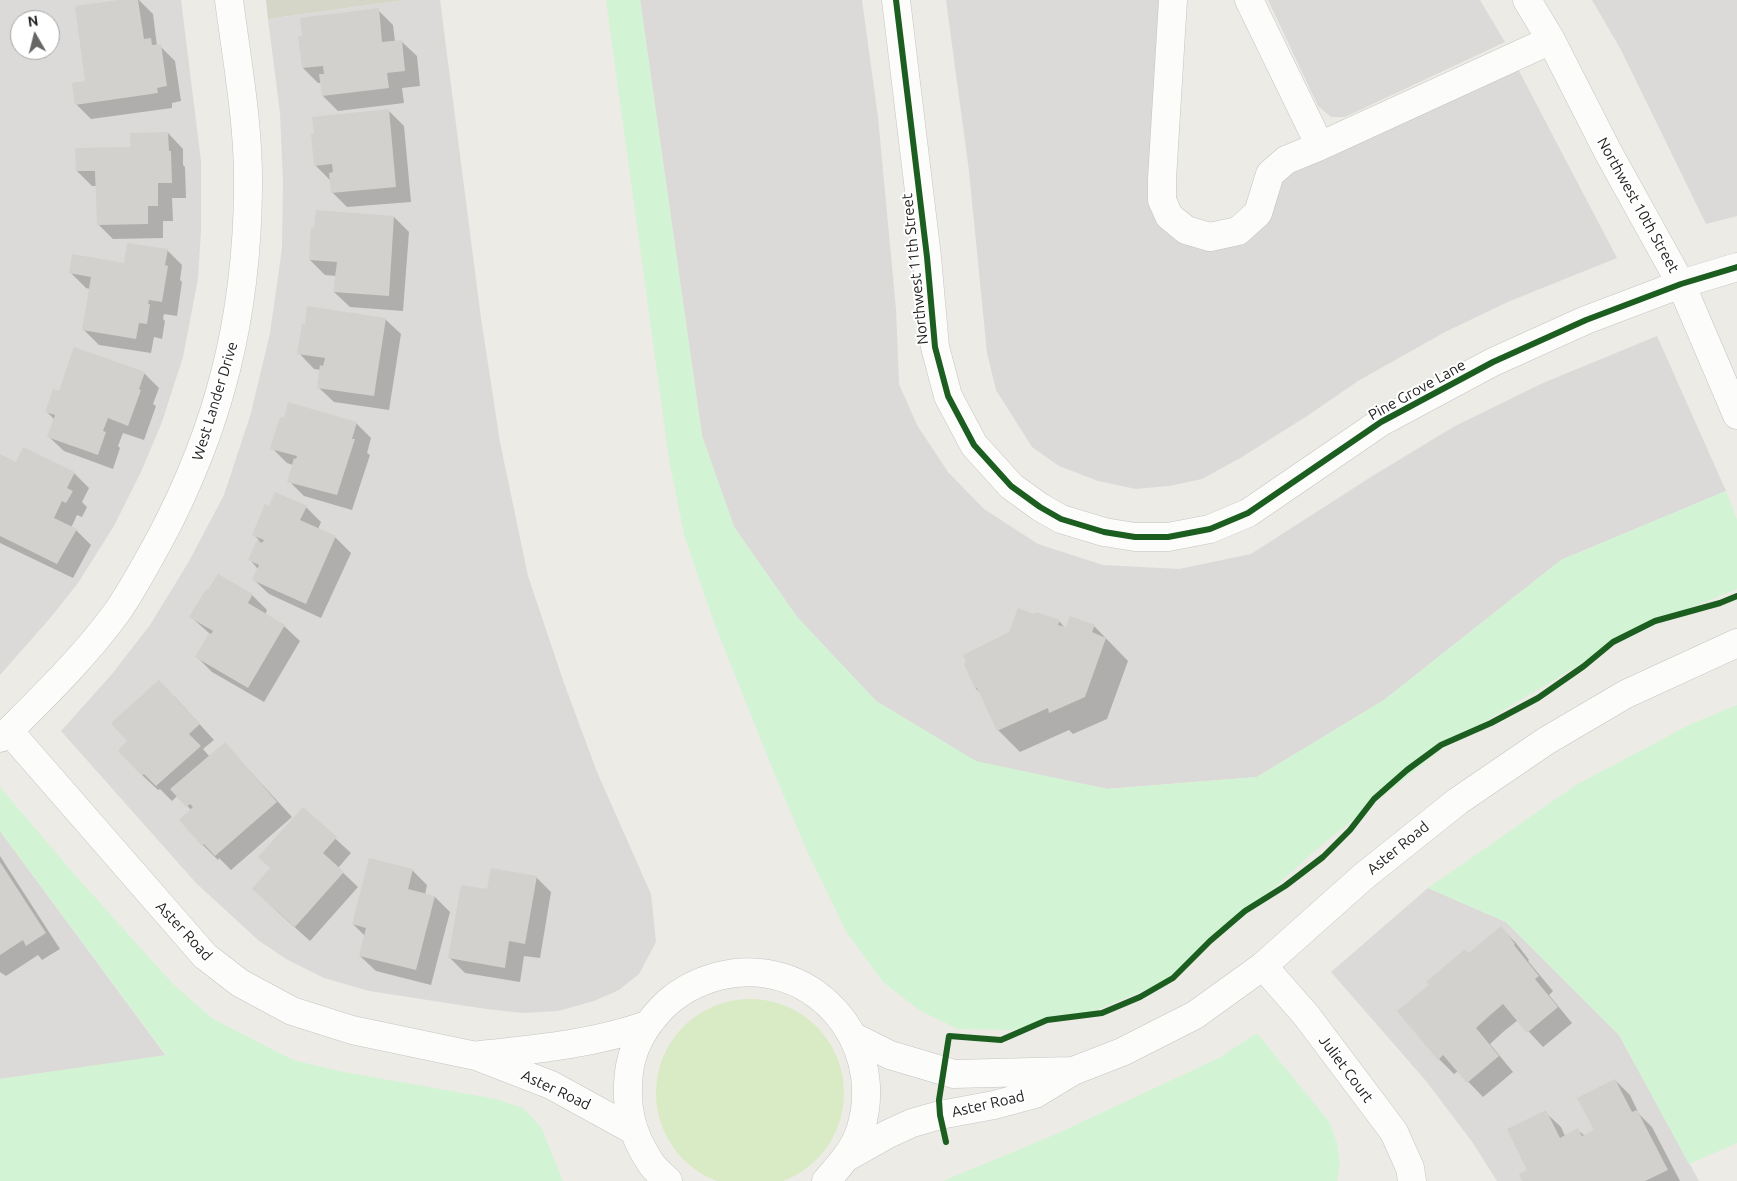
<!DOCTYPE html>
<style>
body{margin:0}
#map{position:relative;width:1737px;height:1181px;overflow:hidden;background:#ecebe6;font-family:Ubuntu,sans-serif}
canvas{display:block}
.north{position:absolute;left:10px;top:10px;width:50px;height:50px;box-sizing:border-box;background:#fff;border:1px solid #a5a5a5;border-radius:50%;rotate:352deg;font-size:14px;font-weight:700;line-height:20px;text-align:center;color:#1e1e1e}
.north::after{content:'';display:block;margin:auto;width:18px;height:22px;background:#666664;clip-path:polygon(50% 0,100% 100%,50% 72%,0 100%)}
</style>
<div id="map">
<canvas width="1737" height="1181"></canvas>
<div class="north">N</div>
</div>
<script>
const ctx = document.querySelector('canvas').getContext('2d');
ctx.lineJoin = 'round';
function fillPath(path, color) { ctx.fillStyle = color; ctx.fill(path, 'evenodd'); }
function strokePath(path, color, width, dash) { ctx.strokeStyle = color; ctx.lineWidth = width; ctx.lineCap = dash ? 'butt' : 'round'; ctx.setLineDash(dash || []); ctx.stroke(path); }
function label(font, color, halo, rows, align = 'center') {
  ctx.font = font + ' Ubuntu,sans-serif'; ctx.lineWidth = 4; ctx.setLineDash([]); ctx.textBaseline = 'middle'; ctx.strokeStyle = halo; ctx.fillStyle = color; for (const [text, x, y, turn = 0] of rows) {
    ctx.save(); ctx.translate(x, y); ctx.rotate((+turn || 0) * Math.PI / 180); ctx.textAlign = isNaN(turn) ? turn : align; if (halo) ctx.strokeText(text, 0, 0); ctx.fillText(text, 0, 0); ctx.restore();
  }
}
fillPath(new Path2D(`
 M0,0H181L201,161V231L198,279L183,357L162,422L141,472L114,526L78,583L51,617L0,675ZM20,20H50V50H20Z
 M404,0H440L481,318L500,442L528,576L564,683L597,772L651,894L656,942L639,974L619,990L594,1001L558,1011L523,1013L486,1009L369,991L324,978L286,959L258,940L196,883L61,731L112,674L150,625L188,563L224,495L251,413L270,333L282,248L283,181L280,113L268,19Z
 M640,0H862L878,117L896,309L899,384L917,425L948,472L984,509L1038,544L1103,565L1179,569L1251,554L1374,475L1455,426L1543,383L1657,336L1726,491L1561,560L1384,700L1257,777L1107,789L976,762L876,701L797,617L734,527L702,436Z
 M946,0H1159L1148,183L1151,205L1205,248L1279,185L1290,173L1518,69L1617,258L1510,301L1445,332L1358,381L1307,416L1242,457L1202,479L1169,486L1136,489L1098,481L1059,466L1032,447L996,390L987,353L969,171Z
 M1268,0H1480L1505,42L1345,117H1331L1318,106Z
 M1592,0H1737V216L1706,224L1621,50Z
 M0,831L166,1056L0,1079Z
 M1428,888L1506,922L1619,1035L1699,1181H1497L1473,1143L1426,1081L1331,972Z`), '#dbdad8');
fillPath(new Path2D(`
 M266,0H404L268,19Z`), '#d5d6c8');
fillPath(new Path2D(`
 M656 1093a94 94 0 1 1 188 0a94 94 0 1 1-188 0Z`), '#d8ebc4');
fillPath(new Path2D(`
 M606,0H640L702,436L734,527L797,617L876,701L976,761L1107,789L1257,777L1384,700L1561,560L1726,491L1737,520V589L1639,629L1449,743L1318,848L1223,934L1162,983L1084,1015L1012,1030L958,1029L921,1011L884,983L847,933L807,851L773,770L715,625L684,535L669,459Z
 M1737,705V1143L1689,1164L1619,1035L1506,922L1428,888L1576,785L1691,724Z
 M0,787L74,874L173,984L213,1019L293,1060L339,1071L496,1099L523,1108L541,1127L563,1181H0V1079L166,1055L0,831Z
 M1257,1033L1330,1123L1337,1143L1340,1163L1337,1181H943L1054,1135L1219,1058Z`), '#d3f4d4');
fillPath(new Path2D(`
 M128,0H139L153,14L157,46H160L175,61L181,101L172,103V108L91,119L76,104Z
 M378,10L393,25L395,42L401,41L417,56L420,86L402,88L404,103L338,111L323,96L321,83H318L303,68L304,37Z
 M389,111L404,126L411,202L347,207L332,192L330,180L315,165Z
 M168,133L183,149V165L185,167L186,198H172L173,221H163V238L113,239L98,224L97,186H92L77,171Z
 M394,217L409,232L403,311L350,307L334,292L336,276L325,275L310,260Z
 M167,250L182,265L180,280L182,282L177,316L164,314L163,319L165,321L162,339L154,337L151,353L99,345L84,330L90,289L86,288L71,273L125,264Z
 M385,319L401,334L389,410L334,402L318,387L321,370L314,369L299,353Z
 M144,373L159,388L153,404L156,406L144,440L123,433L118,446L120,448L113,469L64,451L48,436L55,420L46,411L59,392Z
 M356,423L371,438L367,453L370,455L352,510L304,496L289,481L293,465L287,463L272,448Z
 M0,456L17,464L74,473L89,488L82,502L87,507L82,517L77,515L71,528L76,530L91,545L73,578L0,543Z
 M270,507H306L321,522L318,529L336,538L351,553L321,618L269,594L253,579L258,569L250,560L259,540L253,534Z
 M218,576L252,595L267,610L265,615L284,626L300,641L264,702L212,672L197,657L210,634L191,617Z
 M1059,621L1066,629L1094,626L1128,661L1107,719L1073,734L1069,730L1020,752L998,730L982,694L976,689L966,665Z
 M174,696L214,740L203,749L210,757L225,744L292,817L231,870L219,858L218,860L203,845L181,820L191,810L178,795L172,801L160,789L158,790L142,775Z
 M303,809L351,853L338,868L358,887L310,941L269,904L271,869Z
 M0,856L60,949L42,960L38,955L6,976L0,972Z
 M412,870L427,885L425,895L435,897L450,912L431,985L376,971L360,956L365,936L353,924Z
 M536,877L551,892L540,958L524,956L520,982L465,973L450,958L488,891Z
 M1501,928L1516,943L1529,960L1528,961L1553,991L1549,995L1572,1023L1543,1047L1518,1020L1503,1032L1490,1044L1513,1072L1483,1097L1458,1071L1454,1074L1439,1059L1469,955Z
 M1615,1080L1630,1095L1639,1114L1652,1127L1680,1181H1524L1529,1171L1545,1112L1561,1127L1565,1136L1578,1130L1585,1136L1596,1131Z`), '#0003');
fillPath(new Path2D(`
 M119,0H138L144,39L151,38L152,45L161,44L167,86L157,88L158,93L75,105L72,83L85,81L75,6Z
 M379,8L382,42L402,40L405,71L387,73L389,88L322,96L319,74H324L323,66L302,68L298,36H302L300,18Z
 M389,109L396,187L331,193L329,173L333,172L332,164L314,166L311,134H314L312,117Z
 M168,132L169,151H171L172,183H158V206H148V224L97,225L95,171H76L75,148L130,147V133Z
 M316,210L394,216L389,296L333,292L337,262L309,260L311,228H314Z
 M127,243L168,249L165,265L168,266L162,302L149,300L148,304H150L147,324L139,323L136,339L82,330L91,277L69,273L72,254L124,263Z
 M307,306L386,318L374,396L317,388L320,365L323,366L325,358L297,354L302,324H305Z
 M74,347L145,372L139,389L141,390L128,426L108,418L103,431L106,432L98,455L47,437L55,415L45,412L53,389L59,391Z
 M288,402L357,422L352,439H355L337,495L287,482L294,458L296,459L297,456L270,449L280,417L284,418Z
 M23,447L75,472L67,488L73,491L66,503L62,501L54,518L77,529L57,564L0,536V454L16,462Z
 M275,492L307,506L300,520L336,536L306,604L252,580L259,565L248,560L257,540L262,543L264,540L252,535L265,504L269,506Z
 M218,574L253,594L248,603L285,625L248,688L195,657L209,633L211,634L213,631L189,617L206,589L208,590Z
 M1018,608L1034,614L1036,612L1060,620L1058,625L1066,627L1070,616L1095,625L1092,632L1106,638L1085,697L1049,713L1048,708L997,731L977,688L975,689L964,664L966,662L963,655L1009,632Z
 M159,680L200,724L189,734L201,746L156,786L144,774L142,776L118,751L127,741L111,723Z
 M225,742L277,802L215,856L204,844L202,846L179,820L193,807L190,804L186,807L170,789Z
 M303,807L337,837L323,853L344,872L295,927L252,889L270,868L258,857Z
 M369,858L413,869L408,889L435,896L416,970L359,956L366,928L352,924Z
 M0,862L46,933L26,946L23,940L0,955Z
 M491,868L537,876L525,944L509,941L505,968L448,958L461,885L487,889Z
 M1501,926L1515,944L1514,945L1539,976L1535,979L1558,1007L1527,1033L1503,1004L1488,1017L1476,1028L1499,1056L1467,1083L1443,1055L1438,1060L1397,1011L1429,985L1426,982L1465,949L1469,953Z
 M1615,1079L1632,1112L1637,1110L1668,1170L1645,1181H1522L1519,1174L1527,1170L1507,1129L1546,1110L1560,1138L1578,1128L1582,1136L1594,1130L1577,1098Z`), '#d3d1cd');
const minor = new Path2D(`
 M896,0L927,257L935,347L948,396L974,445L1011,486L1040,507L1061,519L1104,532L1135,537H1168L1210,529L1248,513L1381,422L1493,362L1586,320L1681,284L1737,267
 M1173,0L1162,179V200L1169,216L1186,230L1210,237L1238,231L1258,213L1270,174L1286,160L1320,146L1551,40
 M1249,0L1320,146
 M1527,0L1551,40L1608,152L1681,284L1737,415
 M9,731L205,956L240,983L292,1011L352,1030L476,1056L551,1085L633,1130
 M0,738L9,731C47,693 85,656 117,612C133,589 146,564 160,539C220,426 247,316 248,188C249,125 237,62 229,0
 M1263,966L1306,1015L1394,1132L1410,1168L1412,1181
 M854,1037L890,1055L954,1074L1071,1071
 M480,1055C537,1049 593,1044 647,1025
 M847,1157L888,1134L912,1123L940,1115L994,1105L1035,1094L1073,1071L1122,1052L1195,1015L1263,966L1364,876L1458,801L1546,741L1626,694L1737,643
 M668,1181C662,1175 654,1169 650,1162C631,1133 625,1107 629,1072C632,1048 644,1027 661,1009C677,992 696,982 719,976C810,953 887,1039 861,1128C855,1149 840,1165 826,1181`);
strokePath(minor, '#c5c4c2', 29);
strokePath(minor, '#fcfcfb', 28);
strokePath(new Path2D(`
 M896,0L927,257L935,347L948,396L974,445L1011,486L1040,507L1061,519L1104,532L1135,537H1168L1210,529L1248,513L1381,422L1493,362L1586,320L1681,284L1737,267
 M946,1142L940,1115L939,1100L949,1036L1001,1040L1047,1020L1102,1013L1140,997L1173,978L1210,941L1245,911L1285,886L1323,857L1350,830L1374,799L1407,770L1441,745L1491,723L1538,698L1584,666L1613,642L1655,621L1720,603L1737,596`), '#1b5e20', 6);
label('15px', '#1e1e1e', '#fff', [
 ["Northwest 10th Street",1638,205,61],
 ["Northwest 11th Street",915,269,-96],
 ["Pine Grove Lane",1417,390,-29],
 ["West Lander Drive",215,401,-73],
 ["Aster Road",1398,848,-39],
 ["Aster Road",184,931,47],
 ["Juliet Court",1346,1069,53],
 ["Aster Road",556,1090,25],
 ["Aster Road",988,1104,-13]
]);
</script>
